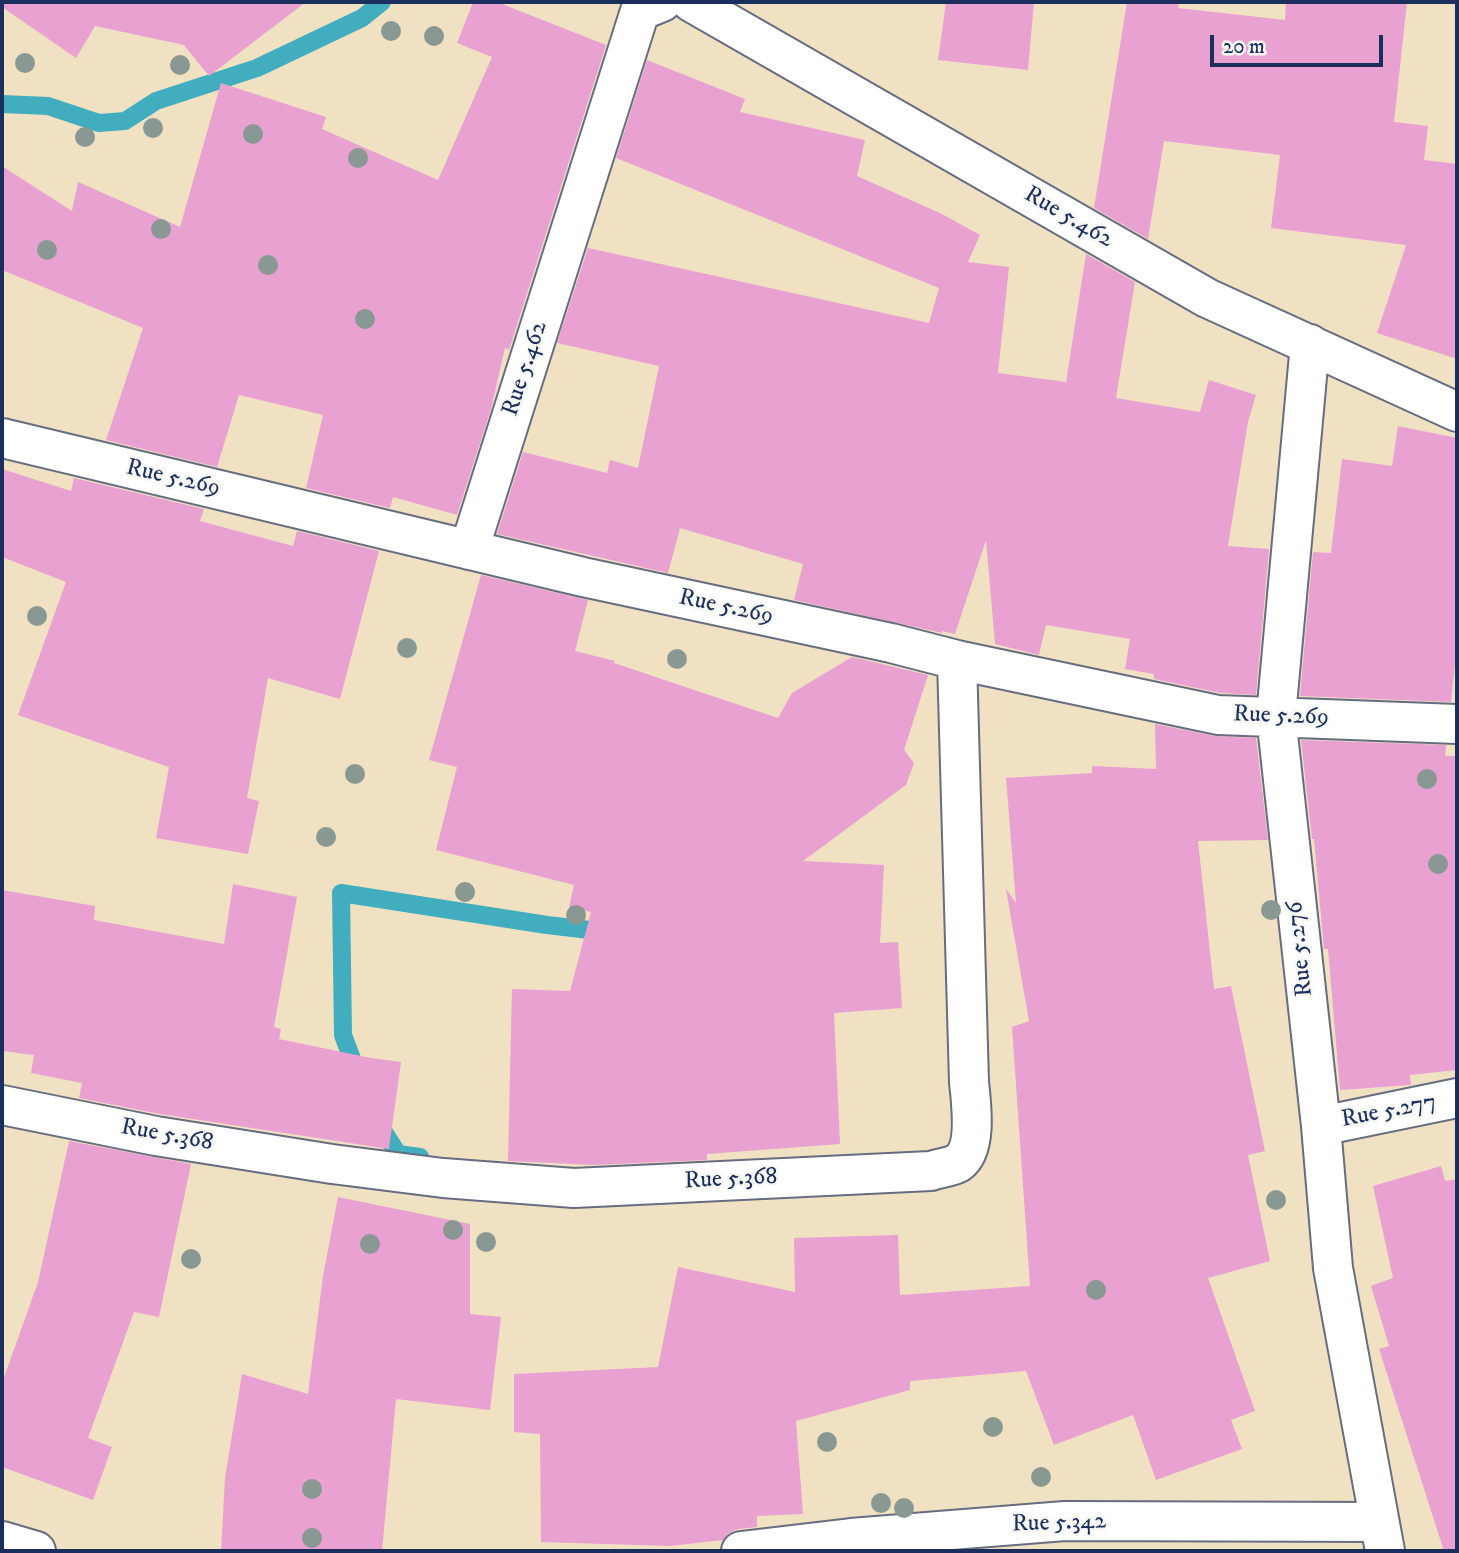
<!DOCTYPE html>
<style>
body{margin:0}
#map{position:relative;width:1459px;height:1553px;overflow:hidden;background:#f0e1c3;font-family:"IM FELL DW Pica",serif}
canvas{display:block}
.frame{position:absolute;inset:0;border:4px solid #1b2f5e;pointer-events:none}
.scale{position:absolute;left:1210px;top:35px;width:173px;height:32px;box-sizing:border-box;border:4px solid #1b2f5e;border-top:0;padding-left:9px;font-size:21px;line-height:24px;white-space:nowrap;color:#1b2f5e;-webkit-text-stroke:5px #f6f6f2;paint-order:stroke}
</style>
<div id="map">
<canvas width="1459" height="1553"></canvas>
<div class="frame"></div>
<div class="scale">20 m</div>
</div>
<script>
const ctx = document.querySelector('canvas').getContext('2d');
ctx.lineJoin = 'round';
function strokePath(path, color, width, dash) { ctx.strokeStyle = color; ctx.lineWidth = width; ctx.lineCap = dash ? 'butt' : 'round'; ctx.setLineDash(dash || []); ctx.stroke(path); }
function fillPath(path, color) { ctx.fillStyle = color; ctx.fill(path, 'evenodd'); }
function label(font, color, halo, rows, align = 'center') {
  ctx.font = font + ' "IM FELL DW Pica",serif'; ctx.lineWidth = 5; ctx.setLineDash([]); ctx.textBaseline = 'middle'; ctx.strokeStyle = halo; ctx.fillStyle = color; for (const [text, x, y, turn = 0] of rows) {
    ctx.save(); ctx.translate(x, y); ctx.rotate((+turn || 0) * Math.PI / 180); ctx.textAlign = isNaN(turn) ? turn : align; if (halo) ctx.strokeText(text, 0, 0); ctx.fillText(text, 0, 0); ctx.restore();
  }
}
strokePath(new Path2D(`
 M2,104L48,106L99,123L125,121L156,101L257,68L362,18L382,2
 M358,1075L343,1035L341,893L547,925L607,932
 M378,1123L398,1154L420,1157`), '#41adbf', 18);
fillPath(new Path2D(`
 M2,2H306L209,76L184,45L95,26L76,58L2,7Z
 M473,2H497L606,45L509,350L505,348L491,409L457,515L393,497L390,508L306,488L323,415L239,395L217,467L106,440L143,328L2,270V166L72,211L78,182L180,227L221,83L326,117L322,129L438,180L492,57L457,43Z
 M946,2H1034L1028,70L938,60Z
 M1127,2H1179L1178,8L1285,20L1286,2H1407L1394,122L1428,126L1424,160L1457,164V359L1377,333L1406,245L1271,228L1280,155L1164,141L1148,239L1094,208Z
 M647,60L745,99L740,112L865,140L857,176L942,214L980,235L968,262L1009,267L998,373L1066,382L1086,254L1135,282L1116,398L1200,412L1209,380L1256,395L1248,422L1228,546L1269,549L1256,695L1221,693L1154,679V674L1125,669L1130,639L1046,625L1039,655L995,644L986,540L955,634L942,631V633L794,600L803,564L680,528L668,573L497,534L523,452L607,473L610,460L638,468L659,366L557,343L588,248L929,323L939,288L616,158Z
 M1398,426L1457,438V644L1451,702L1300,696L1313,552L1331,553L1342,459L1392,466Z
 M2,469L71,491L74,478L204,509L200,521L293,546L297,531L379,551L340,699L268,678L247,798L259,801L248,854L156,838L169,767L18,715L66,582L2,557Z
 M481,575L588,600L575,651L615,661L614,663L778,718L792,693L852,657L928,675L904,750L914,763L906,785L803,861L884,865L880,943L898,942L902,1008L834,1013L840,1144L707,1154V1160L594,1165L508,1161L512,989L570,991L591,912L569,907L574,885L436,850L457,767L429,760Z
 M1155,724L1214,736L1256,738L1268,840L1198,841L1214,989L1231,986L1265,1151L1248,1155L1270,1261L1208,1278L1255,1411L1231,1420L1242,1449L1156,1480L1133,1415L1054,1445L1026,1371L910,1381V1390L796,1421L803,1514L757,1516V1527L738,1529L729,1533L723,1540L670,1546L541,1542L540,1434L514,1432V1374L658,1367L678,1267L795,1292L794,1238L898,1235L900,1295L1030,1286L1012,1027L1029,1021L1006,889L1016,903L1006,778L1092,773V766L1156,769Z
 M1301,740L1446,745L1445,756H1457V1070L1410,1075L1411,1085L1340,1090L1328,949H1324L1314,839H1312Z
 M233,884L297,897L274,1027L281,1029L279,1039L371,1058L401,1062L389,1149L160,1114L79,1098L82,1083L31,1073L34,1055L2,1051V890L95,906L94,920L224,944Z
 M69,1141L191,1164L159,1317L134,1312L88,1438L112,1447L93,1500L2,1467V1383L38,1282Z
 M1441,1166L1445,1181L1457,1179V1551H1444L1379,1349L1389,1346L1371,1286L1393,1278L1373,1186Z
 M338,1197L470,1224V1314L501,1317L490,1410L396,1399L382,1551H221L225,1478L242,1374L308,1394L323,1276Z`), '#e9a1d1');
const street = new Path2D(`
 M691,2L1207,298L1457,412
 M1310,344L1276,716L1321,1126L1333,1268L1385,1551
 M2,438L583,577L891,643L957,660L1218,715L1457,724
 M469,550L640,11L662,2
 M2,1105L156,1136L332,1164L443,1178L574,1188L931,1171C939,1168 951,1167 958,1163C978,1149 971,1102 969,1082L957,660
 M1321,1126L1457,1098
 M2,1541L36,1551
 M741,1551L851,1538L1065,1521L1379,1522`);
strokePath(street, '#666d81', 42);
strokePath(street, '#fff', 38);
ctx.fillStyle = '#899893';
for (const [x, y] of [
 [391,31],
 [434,36],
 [25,63],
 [180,65],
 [153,128],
 [253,134],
 [85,137],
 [358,158],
 [161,229],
 [47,250],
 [268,265],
 [365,319],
 [37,616],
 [407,648],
 [677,659],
 [355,774],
 [1427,779],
 [326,837],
 [1438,864],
 [465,892],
 [1271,910],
 [576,915],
 [1276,1200],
 [453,1230],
 [486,1242],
 [370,1244],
 [191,1259],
 [1096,1290],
 [993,1427],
 [827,1442],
 [1041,1477],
 [312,1489],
 [881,1503],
 [904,1508],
 [312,1538]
]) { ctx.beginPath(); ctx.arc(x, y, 10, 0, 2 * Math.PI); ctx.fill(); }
label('24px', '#1b2f5e', '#f6f6f2', [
 ["Rue 5.462",1068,218,30],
 ["Rue 5.462",526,369,-72],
 ["Rue 5.269",173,479,13],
 ["Rue 5.269",726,608,12],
 ["Rue 5.269",1281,717,2],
 ["Rue 5.276",1301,949,-96],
 ["Rue 5.277",1389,1112,-11],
 ["Rue 5.368",167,1136,10],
 ["Rue 5.368",731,1180,-3],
 ["Rue 5.342",1059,1524,-2]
]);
</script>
